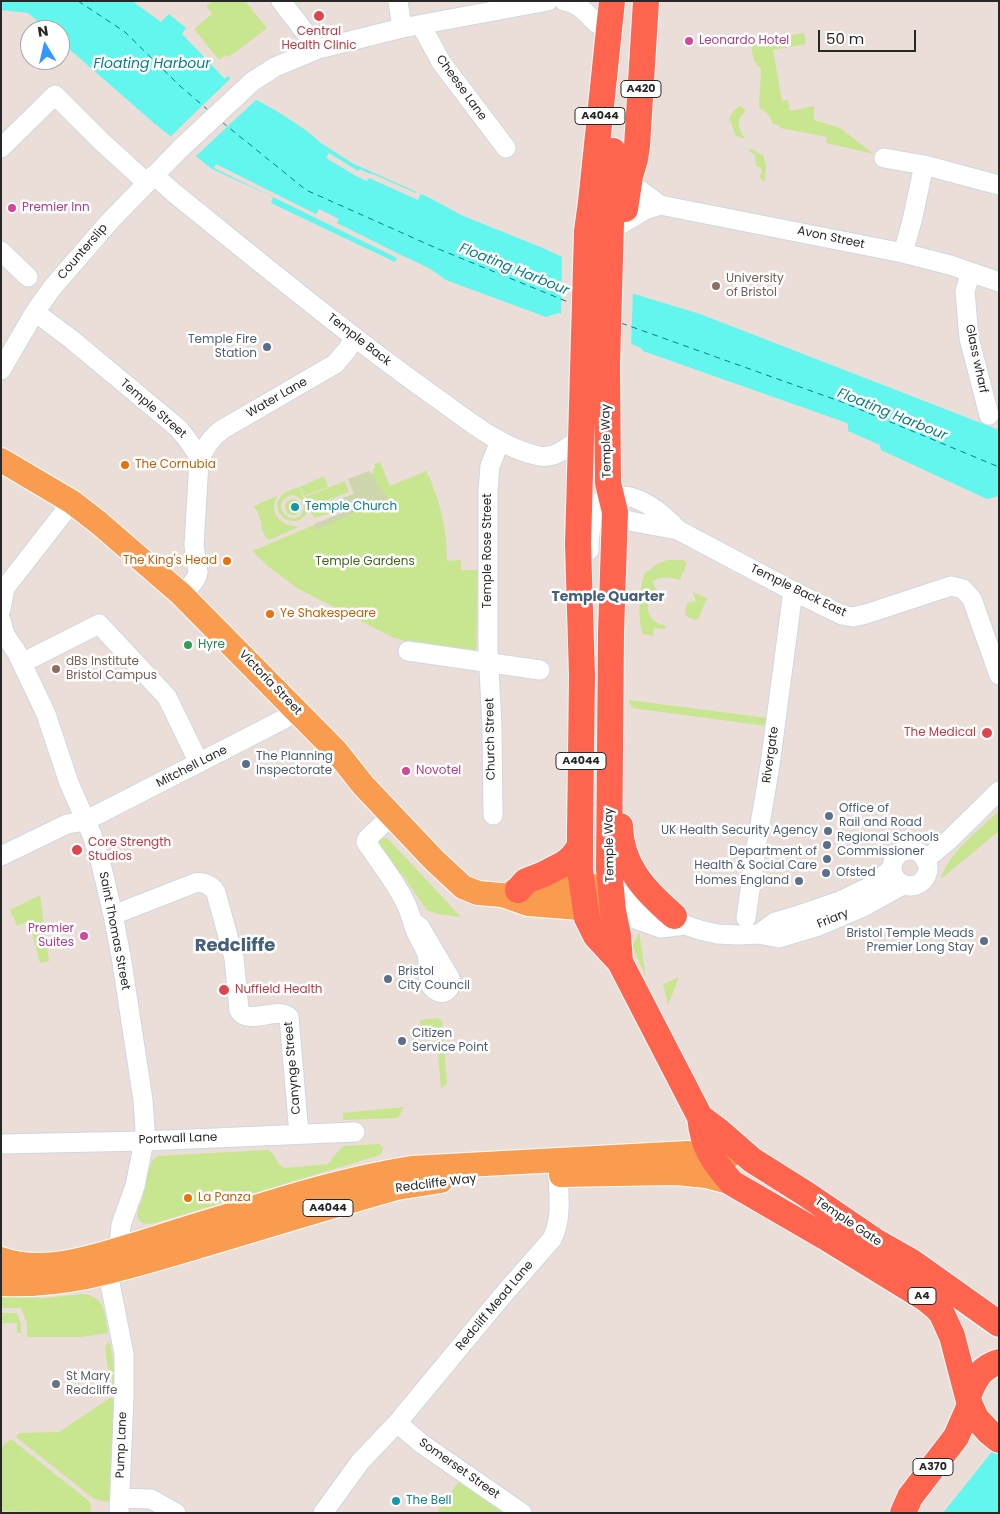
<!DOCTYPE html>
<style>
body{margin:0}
#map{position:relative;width:1000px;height:1514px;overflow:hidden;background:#ebddd8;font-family:Poppins,sans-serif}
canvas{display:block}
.frame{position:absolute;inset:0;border:2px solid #282828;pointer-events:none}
.north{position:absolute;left:20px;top:20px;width:50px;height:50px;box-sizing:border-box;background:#fff;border:1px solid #a9a9a9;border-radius:50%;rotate:351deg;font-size:14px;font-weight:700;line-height:20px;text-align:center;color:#282828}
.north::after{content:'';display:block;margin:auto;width:18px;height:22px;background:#3198ff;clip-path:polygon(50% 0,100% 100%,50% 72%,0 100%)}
.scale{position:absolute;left:818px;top:30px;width:98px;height:22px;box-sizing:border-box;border:2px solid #282828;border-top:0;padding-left:6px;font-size:15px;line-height:18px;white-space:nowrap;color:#282828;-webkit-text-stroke:4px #fff;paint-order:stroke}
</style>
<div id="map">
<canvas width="1000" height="1514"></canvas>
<div class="frame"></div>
<div class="north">N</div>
<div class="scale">50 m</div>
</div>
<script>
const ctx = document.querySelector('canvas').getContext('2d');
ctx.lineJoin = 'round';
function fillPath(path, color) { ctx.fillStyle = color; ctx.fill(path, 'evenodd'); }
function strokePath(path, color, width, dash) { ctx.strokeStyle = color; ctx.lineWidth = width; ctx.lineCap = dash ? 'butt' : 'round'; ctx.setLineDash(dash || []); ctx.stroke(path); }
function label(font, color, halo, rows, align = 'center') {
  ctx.font = font + ' Poppins,sans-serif'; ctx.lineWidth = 5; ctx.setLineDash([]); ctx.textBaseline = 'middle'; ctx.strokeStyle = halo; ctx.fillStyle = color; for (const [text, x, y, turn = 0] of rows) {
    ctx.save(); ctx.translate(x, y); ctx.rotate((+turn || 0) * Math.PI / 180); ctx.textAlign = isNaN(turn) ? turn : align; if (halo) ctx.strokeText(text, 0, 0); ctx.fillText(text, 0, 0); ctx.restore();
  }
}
fillPath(new Path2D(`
 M212,1H245L267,28L236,52H235L228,57L226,55L219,60L194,29L212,14L206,6Z
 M804,33L806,44L773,50L782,101L788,100L790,111L814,106V120L840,128L874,154L826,143L827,137L780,128L779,125L773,124C770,116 767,111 759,108L761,69L754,61L750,42Z
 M740,106L746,110C735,122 738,127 745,139L736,136L729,118L736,108Z
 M749,148L763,155L766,165L765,180L763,181L759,176L762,173L761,168L756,166L755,155L749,151Z
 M380,462L390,486L424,472L426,470C440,499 447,529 447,561L461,560V570H478L476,654L417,645L392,637L297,588L269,567L255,554L253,550H255L342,513L337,500L354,494L348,479L369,471L372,474L375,466L374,464Z
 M324,476L328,487L304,496L300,487Z
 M345,481L349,492L309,507L305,497Z
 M299,487L309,510C296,535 267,512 281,496C285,491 293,489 299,487ZM291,495C300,496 307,502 303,511C295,531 266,504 291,495Z
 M277,496C268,515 281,525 299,527L269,540L266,538L261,527L262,526L259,515L254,506Z
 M285 507a8 8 0 1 1 16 0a8 8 0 1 1-16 0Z
 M333,499L337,511L314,518L309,508Z
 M667,560H683L687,563L680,580C669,577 662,576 652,581L656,589C643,604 645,621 666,626L665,629L654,628L653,636L643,634C637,618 640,591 644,574L657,564Z
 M693,592L707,598L698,619L695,620L685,615L687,603L696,601Z
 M629,700L767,718L766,726L632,708Z
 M999,811V831L941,879C946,855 981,828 999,811Z
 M382,838H386L390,841L461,917L437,914L427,910L401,873L390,872L376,850L377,842Z
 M40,895L49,961L40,963L29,921L17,926L10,910Z
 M639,932L646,977L632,947Z
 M679,977L668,1005L663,984Z
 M437,1018L442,1021L447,1084L441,1089L436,1030L421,1031L420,1020Z
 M404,1107L398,1118L343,1120V1113Z
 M379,1144L383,1147V1150L380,1155L377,1156L155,1223C149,1224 141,1225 138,1218C136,1213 139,1208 141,1203C145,1191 147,1170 152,1161C154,1158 155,1158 158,1156L267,1150C277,1153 275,1165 285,1168L328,1164L339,1150L344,1146Z
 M83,1294C106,1296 105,1316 108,1333L82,1337H27V1323L21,1308H1V1297L44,1298Z
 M1,1313H17L21,1324V1333H17V1323H1Z
 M110,1342L115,1374L116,1393L112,1391V1376L113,1375L111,1373L109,1375L105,1348L106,1345Z
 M110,1398L116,1399L110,1500L106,1502L94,1499L16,1437L19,1433L59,1432Z
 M11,1439L90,1502L91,1513L1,1511V1447Z
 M459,1481L508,1513H437Z`), '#c8e690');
fillPath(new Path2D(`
 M369,471L388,498L316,530L314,524L342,513L337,500L354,494L348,479Z`), '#ced6ae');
fillPath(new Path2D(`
 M1,1H132L161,22L169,14L186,28L182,34L225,79L228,76L255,99L280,113L307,131L321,143L352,163L430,198L461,215L543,248L588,269L631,293L700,314L999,430V496L987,499L881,450L880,445L848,431V426L847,423L643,351L641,348L559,313L546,317L446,280L429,268L399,254L395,262L271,203L273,197L212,169L155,124L60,41V30H48L28,13L1,10Z
 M999,1443V1513H943Z`), '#62f6ef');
fillPath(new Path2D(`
 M232,77L258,98L194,158L170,137Z
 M329,153L358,171L360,169L370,174L371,173L416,193L417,192L421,193L418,200L369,178L367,181L356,176L326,158Z
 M216,164L316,214L319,209L339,219L337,223L399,254L397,258L214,168Z
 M562,255L589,267L633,291L631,347L561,317Z`), '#ebddd8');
strokePath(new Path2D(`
 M78,1L125,32L180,86L208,110
 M222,122L306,190L436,248L573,304
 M621,323L842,402L999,467`), '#077f82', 1, [6, 5]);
const minor = new Path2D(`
 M281,1L318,49
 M398,1L402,28
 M564,1C580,4 585,12 596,23
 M421,25L441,62L506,148
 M1,148L55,95L102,142L147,183
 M884,158L924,165L999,185
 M154,175L174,193C260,262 344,332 434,396C465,418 500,448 539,456C556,459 570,446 582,436
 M630,176L636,187L660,205L903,253L950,265L999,282
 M623,223L645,210L660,205
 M1,251L28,277
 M903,253L912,221L924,165
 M971,272L965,291L969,338L989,415
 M35,312L71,339L178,428L187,439L200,458
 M1,370L35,312L52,288L110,221L181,148L253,81L275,67L318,49L402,28L548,1
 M580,488L586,498L597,509L629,521L678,530L793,591L842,615L853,617L866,614L951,586L963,589L972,599L999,675
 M589,550C589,476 640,487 678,530
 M181,594C188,588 197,581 198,572L194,545L199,462C204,448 211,437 223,429L335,364L347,350L355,337
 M1,609L5,588L72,502
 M1,620L5,635L16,651L46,714L69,783L92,835L101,864L113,915L121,956L143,1100L145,1129L144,1141L135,1186L121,1225L119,1249
 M408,651L540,670
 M22,663L99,624L167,697L199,763
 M392,815L367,839L366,842C379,862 396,882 406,904C410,912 412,921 415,929C418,938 424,945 427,954C430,964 424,983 435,990C445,997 452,988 450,978L420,927L413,922
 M493,815L492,726L488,650V491L490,466L500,441
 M892 868a18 18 0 1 1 36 0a18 18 0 1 1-36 0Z
 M1,856L67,824L85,821L284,719L297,711
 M925,860L949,840L999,791
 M611,891L674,916L685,925L700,930L717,934L738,935L759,934L779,938L816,927L849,913L865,906L903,885
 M613,911L661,928L685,925
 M113,915L195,883C203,881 213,886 216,893L234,958L239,1010C248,1026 277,1006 289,1017L299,1134
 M746,918L756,848L770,765L793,591
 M759,934L775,922L799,915L840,901L873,885L892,868
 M1,1144L144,1141L355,1132
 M108,1273L124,1354V1396L119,1513
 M397,1423L422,1444L522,1513
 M120,1498L151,1499L176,1513
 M323,1513L360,1462L397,1423L503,1295L552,1239C562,1220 559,1196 558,1175`);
const major = new Path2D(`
 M1,460L72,502L99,523L181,594L336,751L363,785L434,860L463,887L478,893L502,895L528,904L604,910
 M514,891L582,883L611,891
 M561,1175L676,1173L706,1176L732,1183
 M1,1259C47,1275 99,1255 143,1242C171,1233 199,1224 227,1216C287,1197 348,1178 411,1168L687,1153L728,1157
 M1,1284C71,1287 128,1267 194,1248C261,1228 329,1207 397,1188L441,1181`);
const highway = new Path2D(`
 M612,1L591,202L587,231L578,544L582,676L580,831V871L582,883L587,918L596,936L620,962L700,1117C703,1147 712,1160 732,1183L825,1237L926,1299L936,1307L942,1314L952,1336L970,1405L976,1418L989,1432L999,1440
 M613,151L607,365L608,483L615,512L611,633L609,869L613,911L618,935L620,962
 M625,209L630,176L635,159L637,146L646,1
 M620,826C621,866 645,891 674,916
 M518,890L526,881L544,874L565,863L573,856L580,846
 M700,1117L720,1132L752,1160L806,1194L875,1241L912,1262L999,1324
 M968,1397C974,1380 981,1367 999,1362
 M903,1513L910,1497L956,1437L970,1405`);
strokePath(minor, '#cdd8e2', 21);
strokePath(major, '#fff', 26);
strokePath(highway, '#fff', 28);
strokePath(minor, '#fff', 19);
strokePath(major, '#f99c4f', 24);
strokePath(highway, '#ff644f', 26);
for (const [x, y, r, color] of [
 [319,16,6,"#e0444e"],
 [689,41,5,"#d1479c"],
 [12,208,5,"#d1479c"],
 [716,286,5,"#8d6e63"],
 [267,347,5,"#5c6f8a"],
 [125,465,5,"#e8710a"],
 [295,507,5,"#0f9aa8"],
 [227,561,5,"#e8710a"],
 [270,614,5,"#e8710a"],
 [188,645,5,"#2e9e5b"],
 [56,669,5,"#8d6e63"],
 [987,733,6,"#e0444e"],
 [246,764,5,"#5c6f8a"],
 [406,771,5,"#d1479c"],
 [829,816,5,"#5c6f8a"],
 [828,831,5,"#5c6f8a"],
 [827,845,5,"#5c6f8a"],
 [77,850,6,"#e0444e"],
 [827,859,5,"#5c6f8a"],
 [826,873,5,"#5c6f8a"],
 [799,881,5,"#5c6f8a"],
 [84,936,5,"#d1479c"],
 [984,941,5,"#5c6f8a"],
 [388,979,5,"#5c6f8a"],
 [224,990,6,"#e0444e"],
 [402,1041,5,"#5c6f8a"],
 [188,1198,5,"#e8710a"],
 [56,1384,5,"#6b7280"],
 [396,1501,5,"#0f9aa8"]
]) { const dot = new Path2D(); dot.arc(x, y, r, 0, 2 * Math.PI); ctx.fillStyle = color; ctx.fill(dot); strokePath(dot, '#fff', 2); }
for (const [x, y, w] of [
 [641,89,40],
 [600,116,50],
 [581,761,50],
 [328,1208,50],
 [922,1296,28],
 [933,1467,40]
]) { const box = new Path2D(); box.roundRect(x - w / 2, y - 8.5, w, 17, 4); ctx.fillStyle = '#fff'; ctx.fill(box); strokePath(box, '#282828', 1); }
label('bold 11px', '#282828', null, [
 ["A420",641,89],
 ["A4044",600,116],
 ["A4044",581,761],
 ["A4044",328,1208],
 ["A4",922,1296],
 ["A370",933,1467]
]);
label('12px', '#be3a42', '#fff', [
 ["Central",319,32,"center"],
 ["Health Clinic",319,46,"center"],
 ["The Medical",976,733,"right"],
 ["Core Strength",88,843],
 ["Studios",88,857],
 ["Nuffield Health",235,990]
], 'left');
label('12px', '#b23c85', '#fff', [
 ["Leonardo Hotel",699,41],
 ["Premier Inn",22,208],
 ["Novotel",416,771],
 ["Premier",74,929,"right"],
 ["Suites",74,943,"right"]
], 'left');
label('12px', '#282828', '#fff', [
 ["Cheese Lane",461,88,54],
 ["Avon Street",831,238,12],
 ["Counterslip",83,252,-49],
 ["Temple Back",359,340,38],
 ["Glass wharf",976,359,78],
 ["Water Lane",277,398,-30],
 ["Temple Street",153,409,41],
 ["Temple Way",607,441,-91],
 ["Temple Rose Street",488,551,-90],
 ["Temple Back East",798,591,26],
 ["Victoria Street",270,683,46],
 ["Church Street",491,739,-91],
 ["Rivergate",771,755,-82],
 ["Mitchell Lane",192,767,-27],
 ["Temple Way",610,845,-91],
 ["Friary",833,919,-22],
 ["Saint Thomas Street",114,931,79],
 ["Canynge Street",293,1068,-95],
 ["Portwall Lane",178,1139,-2],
 ["Redcliffe Way",436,1184,-7],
 ["Temple Gate",848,1222,34],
 ["Redcliff Mead Lane",495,1306,-50],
 ["Pump Lane",122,1445,-88],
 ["Somerset Street",459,1469,35]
]);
label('12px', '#785e54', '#fff', [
 ["University",726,279],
 ["of Bristol",726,293],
 ["dBs Institute",66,662],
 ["Bristol Campus",66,676]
], 'left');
label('12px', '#4e5e75', '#fff', [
 ["Temple Fire",257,340,"right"],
 ["Station",257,354,"right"],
 ["The Planning",256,757],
 ["Inspectorate",256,771],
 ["Office of",839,809],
 ["Rail and Road",839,823],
 ["UK Health Security Agency",818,831,"right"],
 ["Regional Schools",837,838],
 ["Commissioner",837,852],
 ["Department of",817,852,"right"],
 ["Health & Social Care",817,866,"right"],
 ["Ofsted",836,873],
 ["Homes England",789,881,"right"],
 ["Bristol Temple Meads",974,934,"right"],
 ["Premier Long Stay",974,948,"right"],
 ["Bristol",398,972],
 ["City Council",398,986],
 ["Citizen",412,1034],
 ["Service Point",412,1048]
], 'left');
label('12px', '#c56008', '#fff', [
 ["The Cornubia",135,465],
 ["The King's Head",217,561,"right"],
 ["Ye Shakespeare",280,614],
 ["La Panza",198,1198]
], 'left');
label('12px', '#0d838f', '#fff', [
 ["Temple Church",305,507],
 ["The Bell",406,1501]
], 'left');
label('12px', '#406815', '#fff', [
 ["Temple Gardens",365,562]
]);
label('12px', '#27864d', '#fff', [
 ["Hyre",198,645]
], 'left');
label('12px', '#5b616d', '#fff', [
 ["St Mary",66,1377],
 ["Redcliffe",66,1391]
], 'left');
label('italic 14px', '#077f82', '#fff', [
 ["Floating Harbour",152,64],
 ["Floating Harbour",514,270,22],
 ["Floating Harbour",892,415,22]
]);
label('bold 14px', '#46607b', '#fff', [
 ["Temple Quarter",608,597]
]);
label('bold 18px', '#46607b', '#fff', [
 ["Redcliffe",235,946]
]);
</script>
